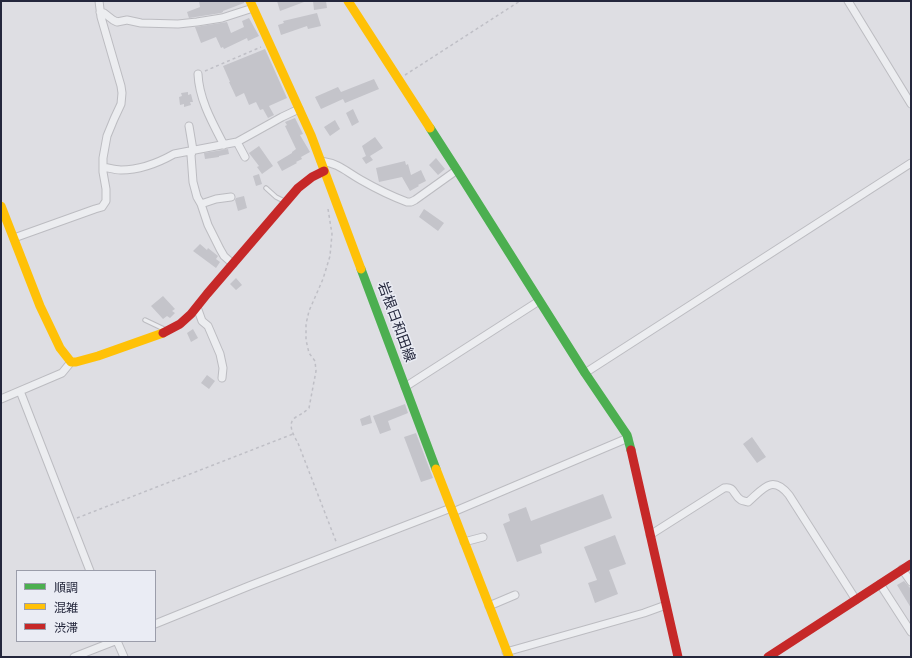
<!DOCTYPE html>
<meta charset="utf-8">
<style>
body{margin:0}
#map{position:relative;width:912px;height:658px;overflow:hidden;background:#dedee3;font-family:"IBM Plex Sans","Noto Sans JP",sans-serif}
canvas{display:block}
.frame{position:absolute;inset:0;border:2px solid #24273c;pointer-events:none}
.legend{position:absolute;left:16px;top:570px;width:140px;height:72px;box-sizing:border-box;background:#eaecf4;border:1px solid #9b9daa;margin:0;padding:5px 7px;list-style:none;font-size:12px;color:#24273c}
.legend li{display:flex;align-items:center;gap:8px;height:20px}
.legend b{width:20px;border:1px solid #9b9daa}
</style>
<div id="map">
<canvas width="912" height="658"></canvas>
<div class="frame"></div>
<ul class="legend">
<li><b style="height:5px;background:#4caf50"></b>順調</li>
<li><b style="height:5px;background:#ffc107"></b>混雑</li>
<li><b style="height:5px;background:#c62828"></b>渋滞</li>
</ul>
</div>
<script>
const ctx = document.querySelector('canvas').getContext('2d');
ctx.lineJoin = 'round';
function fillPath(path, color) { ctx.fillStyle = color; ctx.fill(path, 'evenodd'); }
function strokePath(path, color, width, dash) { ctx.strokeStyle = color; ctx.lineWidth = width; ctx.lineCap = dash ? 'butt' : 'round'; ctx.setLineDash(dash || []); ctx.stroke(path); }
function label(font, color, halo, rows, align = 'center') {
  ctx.font = font + ' "IBM Plex Sans","Noto Sans JP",sans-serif'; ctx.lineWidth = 3; ctx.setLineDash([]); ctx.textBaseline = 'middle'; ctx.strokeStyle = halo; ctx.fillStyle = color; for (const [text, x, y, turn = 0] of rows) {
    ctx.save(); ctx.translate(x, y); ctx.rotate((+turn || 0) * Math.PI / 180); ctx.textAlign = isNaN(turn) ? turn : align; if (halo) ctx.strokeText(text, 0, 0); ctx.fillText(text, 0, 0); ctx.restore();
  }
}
fillPath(new Path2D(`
 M199,1H244V3L223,11V12L221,13L189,18L187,12L200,7Z
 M277,1H304V2L280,11Z
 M313,1H326L327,8L314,10Z
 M317,13L321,26L308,29L307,26L281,35L278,25L284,23L283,21Z
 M249,18L259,36L248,41L247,38L224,49L223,47L221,48L216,37L201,43L195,27L227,22L231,33L244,27L242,21Z
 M265,49L287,98L269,106L274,115L268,118L263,109L260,110L256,102L249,105L244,93L236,97L229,82H230L223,66Z
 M374,79L379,89L345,103L343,99L321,109L315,97L338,87L341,92Z
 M188,92V95L191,94L193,102H190L191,105L184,107V104L180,105L179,97L182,96L181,93Z
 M353,109L359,122L352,126L346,113Z
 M295,118L303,134L300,135L310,152L301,157L302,159L296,162L297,163L282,171L277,162L292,153V152L296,149L285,126L287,125L285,122Z
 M335,120L340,129L330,136L324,127Z
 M375,137L383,148L370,156L373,160L366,164L362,158L366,156L362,146Z
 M259,146L273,166L262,174L257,167L259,166L249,153Z
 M228,149L229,154L219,156V157L205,159L204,153Z
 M436,158L445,169L438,175L429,165Z
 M405,161L406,165L408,164L411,175L421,170L426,181L418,185L419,186L410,191L402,177L379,182L376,168Z
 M259,174L262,184L256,186L253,176Z
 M244,196L247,208L238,211L235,200L236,198Z
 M424,209L444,223L438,231L419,217Z
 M200,244L207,250L208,248L218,256L216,259L220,262L216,268L193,251Z
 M236,278L242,285L236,290L230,284Z
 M163,296L175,309L172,311L175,313L170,318L167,316L163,319L151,306Z
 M193,329L198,338L191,342L187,333Z
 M207,375L215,381L209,389L201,383Z
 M405,404L408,413L388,421L391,430L380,434L373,416Z
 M370,415L372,423L362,426L360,419Z
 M416,433L433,478L421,482L404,437Z
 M752,437L766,457L757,463L743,444Z
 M603,494L612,518L540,545L542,553L517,562L503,524L510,521L508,514L526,507L531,521Z
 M615,535L626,564L609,570L618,594L595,603L588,583L597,580L584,547Z
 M904,581L911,589V608L897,585Z`), '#c4c4ca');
const lane = new Path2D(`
 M266,188L276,197L284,201
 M145,320L166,330`);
const street = new Path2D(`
 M848,1L911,104
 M100,12L104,13L113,20L117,22L127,20L141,23L178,24L197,22L222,18L253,8
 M198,74C199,99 212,122 224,145
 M189,126L193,150L191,155L193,182L197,197L201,204L208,225L220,249L224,256L233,264
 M237,142L245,157
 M321,161C340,164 345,171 361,180C375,188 391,196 407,202H411L415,200L457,170
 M103,167C109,168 115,170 121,170C140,170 158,163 174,154L237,142L282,117L299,109
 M201,204L216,199L231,197
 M14,238L95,209L102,207L106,201V189L103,172V158L107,136L114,119L121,104L122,93L121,86L101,17L99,1
 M197,307L202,321L208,326L220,354L223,368L222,378
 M585,373L911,163
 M405,387L539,301
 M20,391L90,571
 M1,399L62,373L71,362
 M453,512L628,438
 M650,535L724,488C735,486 733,495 741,500C743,501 745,501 748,502C763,489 772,474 789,495L856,600
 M464,542L483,537
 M902,569L911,582
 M880,584L911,632
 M489,606L515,595
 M155,624L249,586L451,508
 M117,641L124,657
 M506,652L644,613L666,605
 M74,657L115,641`);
strokePath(lane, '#bcbcc1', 5.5);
strokePath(street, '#bcbcc1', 9);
strokePath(new Path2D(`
 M205,71L261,47
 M405,75L520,1
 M328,209L332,234L330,256L323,279L309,311L306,324V340L309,353L315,361L316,371L309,408C305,412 301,414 296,417C286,423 294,436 298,443L337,544
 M77,518L293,434`), '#bfbfc6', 1.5, [3, 3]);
strokePath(lane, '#ecedf0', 3.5);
strokePath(street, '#ecedf0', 7);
strokePath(new Path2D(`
 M430,128L457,170L585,373L627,435L631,450
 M361,269L436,469`), '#4caf50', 9);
strokePath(new Path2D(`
 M250,1L311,135L361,269
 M348,1L430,128
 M1,206L40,306L60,348L71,362H76L98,356L163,333
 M436,469L509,657`), '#ffc107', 9);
strokePath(new Path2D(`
 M163,333L180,324L191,314L207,294L298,188L312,177L324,171
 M631,450L678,657
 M768,657L911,564`), '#c62828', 9);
label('14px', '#24273c', '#eaecf4', [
 ["岩根日和田線",396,322,70]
]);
</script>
